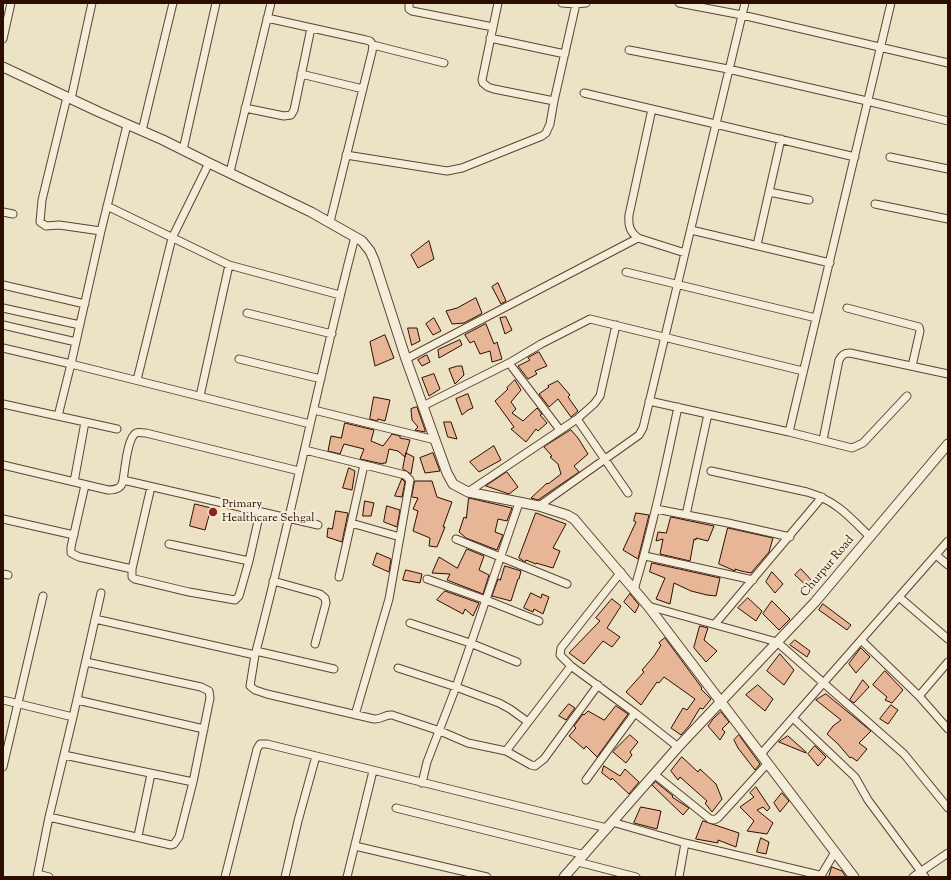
<!DOCTYPE html>
<style>
body{margin:0}
#map{position:relative;width:951px;height:880px;overflow:hidden;background:#ece3c6;font-family:"Sorts Mill Goudy",serif}
canvas{display:block}
.frame{position:absolute;inset:0;border:4px solid #2e0d00;pointer-events:none}
</style>
<div id="map">
<canvas width="951" height="880"></canvas>
<div class="frame"></div>
</div>
<script>
const ctx = document.querySelector('canvas').getContext('2d');
ctx.lineJoin = 'round';
function fillPath(path, color) { ctx.fillStyle = color; ctx.fill(path, 'evenodd'); }
function strokePath(path, color, width, dash) { ctx.strokeStyle = color; ctx.lineWidth = width; ctx.lineCap = dash ? 'butt' : 'round'; ctx.setLineDash(dash || []); ctx.stroke(path); }
function label(font, color, halo, rows, align = 'center') {
  ctx.font = font + ' "Sorts Mill Goudy",serif'; ctx.lineWidth = 4; ctx.setLineDash([]); ctx.textBaseline = 'middle'; ctx.strokeStyle = halo; ctx.fillStyle = color; for (const [text, x, y, turn = 0] of rows) {
    ctx.save(); ctx.translate(x, y); ctx.rotate((+turn || 0) * Math.PI / 180); ctx.textAlign = isNaN(turn) ? turn : align; if (halo) ctx.strokeText(text, 0, 0); ctx.fillText(text, 0, 0); ctx.restore();
  }
}
const building = new Path2D(`
 M429,241L434,259L418,268L411,255Z
 M498,283L506,301L501,304L492,287Z
 M476,298L482,313L481,314L464,323L452,324L446,311L457,308Z
 M506,317L512,330L505,334L500,318Z
 M434,318L441,331L433,335L426,324Z
 M486,324L494,344L497,342L502,359L492,362L490,351L480,354L474,341L470,343L465,335Z
 M408,328H417L420,341L412,345Z
 M385,335L394,358L375,366L370,342Z
 M460,340L462,345L439,358L438,350Z
 M539,352L547,366L535,371L537,374L528,379L518,366L530,360L528,358Z
 M427,355L430,362L422,366L418,360Z
 M458,366H462L464,375L455,384L449,369Z
 M434,374L440,389L429,396L422,378Z
 M515,380L521,390L511,402L516,409L512,413L523,421L537,408L542,414L540,415L547,423L538,431L536,429L526,442L511,429L514,427L495,401L508,389L507,388Z
 M558,381L570,395L568,397L578,411L571,417L558,399L549,407L539,394L549,387L548,386Z
 M468,394L473,408L468,410L462,415L456,399Z
 M374,397L390,400L385,421L378,419L377,421L370,419Z
 M417,407L425,430V432L415,430L418,427L412,420L411,409Z
 M444,422H451L457,439L448,437Z
 M345,423L374,430L371,441L383,446L392,434L400,436V438L410,440L405,457L398,451L389,449L386,463H383V464L360,459L364,449L344,444L340,454L328,451L331,436L341,438Z
 M571,430L578,438L588,454L574,466L579,472L538,500L531,498L547,483L548,484L561,474L558,464L550,457L552,456L544,447Z
 M494,446L501,460L479,472L470,462Z
 M406,453L414,457L411,474L403,469Z
 M433,453L440,471L425,473L420,458Z
 M349,468L355,471L352,490L343,488Z
 M507,472L518,487L509,494L486,486Z
 M402,479L405,482L402,497L395,496Z
 M415,481H432L437,497L452,502L443,527H445L437,547L429,546L430,538L413,531L418,511L413,509L418,498L412,497Z
 M469,498L512,508L507,521L498,519L495,532L503,535L497,550L466,538L459,532L464,517L466,518Z
 M365,501L374,503L371,516H363Z
 M195,504L211,508L205,530L190,526Z
 M387,506L400,510L397,527L384,522Z
 M336,511L348,513L342,542L327,537L328,528L332,529Z
 M536,513L566,524L553,548L560,551L553,568L536,563V564L526,560L525,562L519,558Z
 M636,513L649,515L638,559L623,550L636,522L634,521Z
 M671,517L714,526L708,541L696,538V540L694,539L690,561L660,554L663,539L656,541L658,532L666,533Z
 M728,528L773,538L769,552L751,573L741,571L735,569V571L719,564Z
 M467,549L484,556L479,570L489,575L483,594L447,580L450,574L432,573L439,557L457,568Z
 M377,553L391,559L389,572L373,565Z
 M652,563L720,578L716,596L707,595L691,591L674,583L670,604L656,599L665,578L650,572Z
 M505,566L521,571L519,579H518L511,601L492,596L498,579L500,580Z
 M801,569L815,584L811,590L795,575Z
 M406,570L422,574L420,583L403,580Z
 M772,572L783,584L775,593L766,582Z
 M445,591L479,603L473,616L465,609L463,614L437,600Z
 M531,593L541,598L542,594L549,597L543,614L534,609L533,612L524,608Z
 M630,594L639,605L635,613L624,602Z
 M748,598L762,611L756,621L738,608Z
 M612,599L621,606L607,628L620,637L612,647L603,641L584,664L569,653L600,621L596,618Z
 M772,601L790,619L779,630L763,614Z
 M823,604L851,625L847,630L819,610Z
 M700,626L708,628L704,640L717,651L706,662L694,648Z
 M665,638L702,688L701,689L711,699L703,709L700,708L689,726L681,735L671,728L683,708L687,710L695,699L664,677L659,683L657,682L641,705L626,692L644,672L642,670L654,656L661,645L659,643Z
 M795,640L810,651L807,657L790,645Z
 M861,648L870,657L856,673L849,664Z
 M780,654L794,670L784,685L767,671Z
 M885,671L903,690L892,703L885,700L887,697L873,685Z
 M863,680L869,687L854,703L850,700Z
 M758,685L773,699L765,711L746,695Z
 M826,694L871,731L859,743L867,749L857,761L851,757L850,758L838,744L827,734L833,726L841,720L816,700Z
 M569,704L575,708L566,720L559,716Z
 M891,705L898,710L888,724L880,719Z
 M616,706L628,714L597,757L586,746L584,749L569,736L576,728L574,726L583,714L584,715L588,711L604,720Z
 M721,712L729,722L722,729L725,732L720,740L708,726L713,719Z
 M630,735L638,742L630,752L632,755L626,763L613,752Z
 M739,735L760,764L755,770L738,748L734,740Z
 M788,736L806,752V753L779,742Z
 M815,746L826,757L818,766L808,754Z
 M682,757L698,772L700,769L716,784L722,799L712,812L705,803L707,801L680,777L678,780L671,771Z
 M604,766L620,776L625,769L639,782L629,794L612,778L611,780L602,773Z
 M656,782L673,796L672,797L689,808L683,815L652,785Z
 M756,787L770,808L767,811L763,807L757,810L773,823L767,834L747,831L754,821L740,807L754,797L750,793Z
 M782,793L789,801L780,812L774,803Z
 M641,807L661,811L657,829L634,823Z
 M703,821L739,833L736,847L718,840V843L696,839Z
 M761,838L769,842L766,854L757,852Z
 M832,867L842,871L846,877H829Z`);
fillPath(building, '#e6b697');
strokePath(building, '#2e0d00', 1);
const minor = new Path2D(`
 M409,3V9L412,11L493,27
 M498,3L482,80L483,83L488,87L494,89L554,101
 M562,3L576,4L586,3
 M679,3L742,15L948,63
 M267,18L366,40L370,41L373,45L372,52L330,222
 M490,38L565,54
 M3,39L11,3
 M373,45L444,63
 M629,50L728,69L867,101L948,121
 M301,74L363,89
 M584,93L855,157
 M67,97L42,200L40,222L46,226L59,225L101,231
 M71,99L92,3
 M245,108L284,116L291,115L294,110L311,28
 M652,109L629,215C628,226 630,232 638,238L685,253
 M127,125L101,231L71,364L310,424
 M142,131L173,3
 M183,150L216,3
 M346,155L447,171L462,168L542,136L546,133L550,124L554,101L576,4
 M890,157L948,169
 M230,172L271,3
 M769,192L809,200
 M875,204L948,219
 M107,206L229,265L340,295
 M3,212L13,214
 M691,230L830,263
 M355,237C319,375 292,516 255,655L250,686L255,690L267,694L374,719C381,720 385,714 392,715L440,731L468,743L506,751L531,765L535,766L544,759L598,685
 M757,245L781,139
 M626,272L816,318
 M3,285L85,304
 M3,308L80,325
 M847,308L919,327L920,331L912,366
 M247,313L332,334
 M3,325L76,342
 M3,348L71,364L58,416
 M239,359L321,379
 M406,359L638,238
 M509,363L560,430
 M137,380L172,238L209,163
 M200,396L229,265
 M649,401L789,432L852,448L863,443L907,396
 M3,404L117,429
 M423,406L509,363L541,344L590,319L803,371
 M314,410L435,440
 M577,419L628,493
 M789,432L891,3
 M823,440L839,360C842,355 844,353 850,353L948,374
 M305,450L405,475L410,480L389,599L355,715
 M3,465L108,490C115,490 122,489 123,480
 M299,471L146,433C142,433 138,432 136,433C127,438 125,470 123,480L318,525
 M711,471L807,492C835,500 849,516 869,536
 M74,482L85,422
 M85,485L71,547V553L79,557L132,569L151,487
 M468,492L577,419L594,404L600,396L616,325
 M539,506L639,435L643,428L745,3
 M656,509L728,523L790,537
 M686,515L708,414
 M3,519L74,535
 M351,523L400,537
 M456,539L567,584
 M169,544L249,561
 M936,555L948,565
 M645,556L753,580
 M132,569V577L135,579L189,592L235,600L239,596L249,561L260,512
 M621,572L561,648L560,655L571,666L635,713L678,747
 M3,574L8,575
 M339,577L364,465
 M427,579L486,600L539,621
 M273,581L320,594L325,598L326,603L315,644
 M634,590C652,530 665,469 678,407
 M899,597L948,639
 M648,606L777,642L904,754L948,808
 M95,619L255,655
 M410,623L470,643L517,662
 M715,624L822,497
 M861,640L919,696L948,729
 M256,651L334,669
 M398,668L456,687L499,703L510,709L528,722
 M919,696L948,662
 M3,700L73,717L101,593
 M77,700L204,729
 M793,718L855,777L868,800L925,877
 M506,751L571,666
 M761,754L948,541
 M64,755L193,782
 M3,767L43,596
 M654,774L710,819L714,820L718,818L767,764
 M586,780L635,713
 M422,783L427,762L456,687L519,503
 M396,808L585,855
 M49,817L171,845L174,844L179,837L193,782L210,698L209,691L201,687L86,662
 M612,822L685,843L819,875L822,874L835,852
 M138,836L151,774
 M355,846L487,877
 M578,862L636,877
 M38,874L49,877
 M37,877L49,817L73,717
 M225,877L257,749L260,744H267L304,753L607,828
 M285,877L298,821L316,756
 M347,877L373,771
 M679,877L685,843
 M913,877L948,853`);
const tertiary = new Path2D(`
 M3,67L99,112L163,140L209,163L311,212L362,241L370,251L374,260L406,359L447,473L453,484L468,492L539,506L567,515L574,519L648,606L854,877
 M564,877L678,747L815,602L948,444`);
strokePath(minor, '#5e4232', 9);
strokePath(tertiary, '#5e4232', 11);
strokePath(minor, '#f3edda', 7);
strokePath(tertiary, '#f3edda', 9);
for (const [x, y, r, color] of [
 [213,512,5,"#8f2418"]
]) { const dot = new Path2D(); dot.arc(x, y, r, 0, 2 * Math.PI); ctx.fillStyle = color; ctx.fill(dot); strokePath(dot, '#f3edda', 1.5); }
label('12px', '#2e0d00', '#f3edda', [
 ["Primary",222,505],
 ["Healthcare Sehgal",222,519]
], 'left');
label('12px', '#2e0d00', '#f3edda', [
 ["Churpur Road",828,567,-50]
]);
</script>
